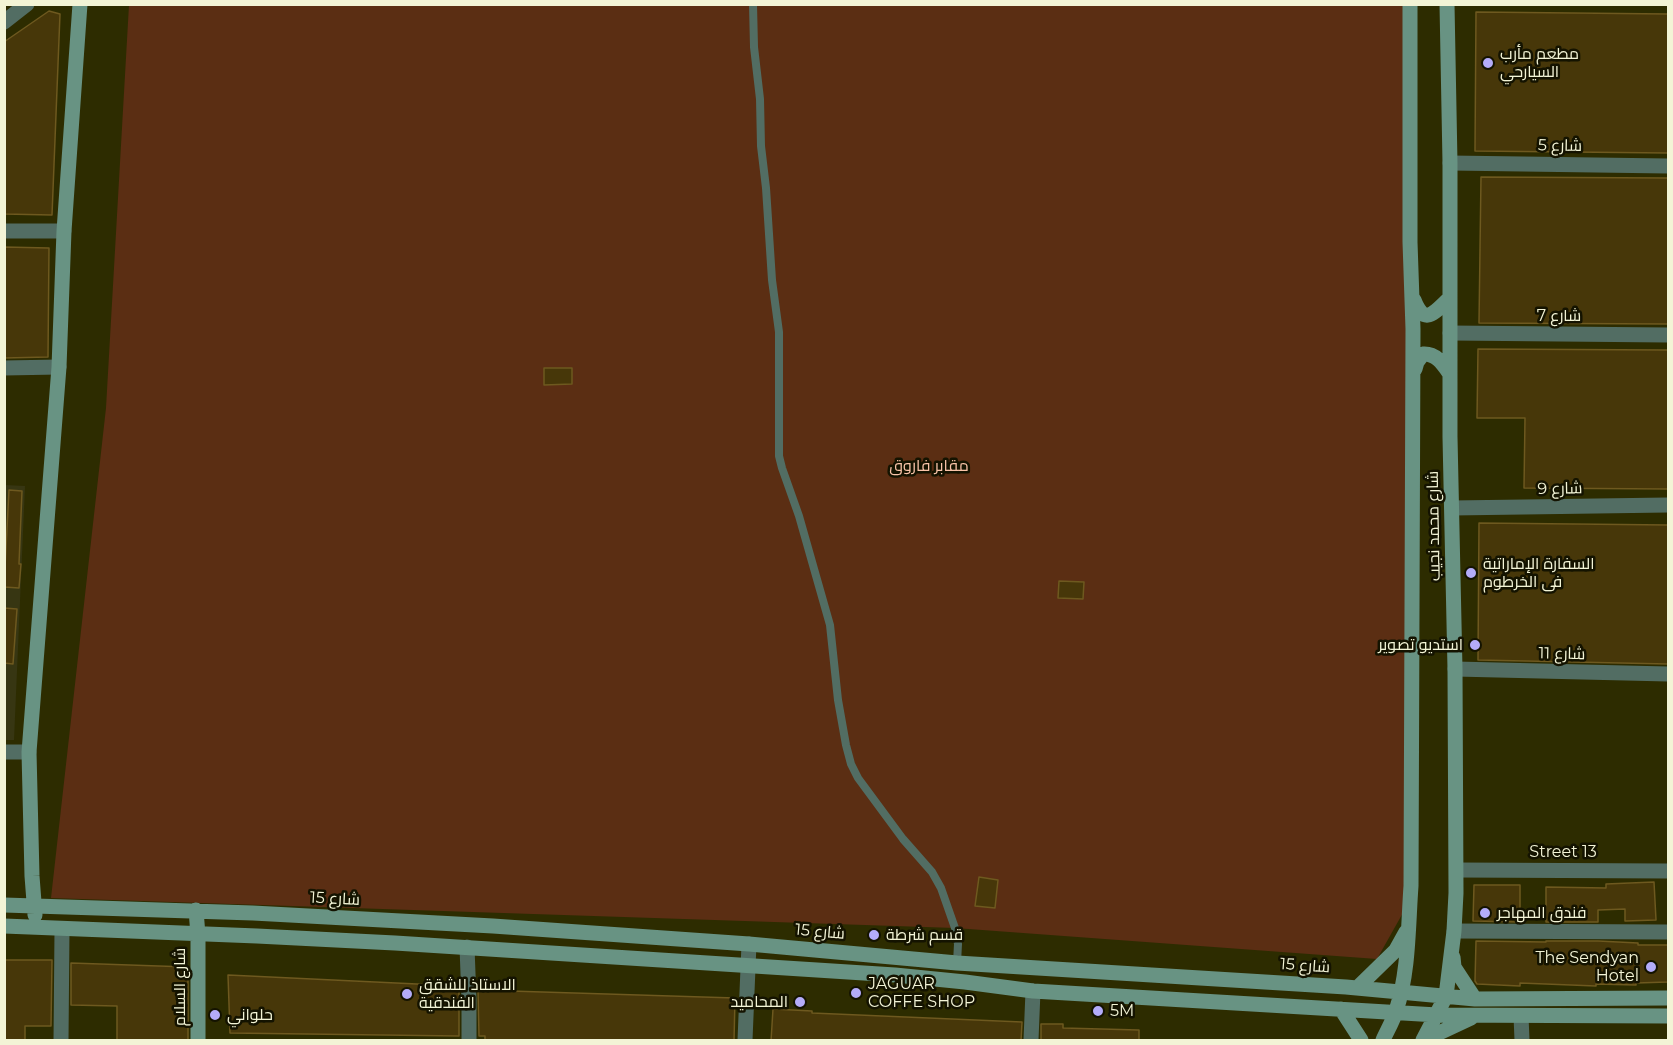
<!DOCTYPE html>
<meta charset="utf-8">
<style>
body{margin:0}
#map{position:relative;width:1673px;height:1045px;overflow:hidden;background:#2d2c00;font-family:Montserrat,sans-serif}
canvas{display:block}
.frame{position:absolute;inset:0;border:6px solid #f3f4d6;pointer-events:none}
</style>
<div id="map">
<canvas width="1673" height="1045"></canvas>
<div class="frame"></div>
</div>
<script>
const ctx = document.querySelector('canvas').getContext('2d');
ctx.lineJoin = 'round';
function fillPath(path, color) { ctx.fillStyle = color; ctx.fill(path, 'evenodd'); }
function strokePath(path, color, width, dash) { ctx.strokeStyle = color; ctx.lineWidth = width; ctx.lineCap = dash ? 'butt' : 'round'; ctx.setLineDash(dash || []); ctx.stroke(path); }
function label(font, color, halo, rows, align = 'center') {
  ctx.font = font + ' Montserrat,Cairo,sans-serif'; ctx.lineWidth = 5; ctx.setLineDash([]); ctx.textBaseline = 'middle'; ctx.strokeStyle = halo; ctx.fillStyle = color; for (const [text, x, y, turn = 0] of rows) {
    ctx.save(); ctx.translate(x, y); ctx.rotate((+turn || 0) * Math.PI / 180); ctx.textAlign = isNaN(turn) ? turn : align; if (halo) ctx.strokeText(text, 0, 0); ctx.fillText(text, 0, 0); ctx.restore();
  }
}
fillPath(new Path2D(`
 M5,485L25,486L14,740H5Z`), '#373612');
fillPath(new Path2D(`
 M129,5H1409L1404,911L1377,959L955,928L51,898L106,408Z`), '#5b2e13');
const building = new Path2D(`
 M49,11L60,14L52,215L4,214V42Z
 M1476,12L1668,14V153L1475,151Z
 M1481,177L1668,178V324L1479,323Z
 M4,247L49,248L48,357L4,358Z
 M1478,349L1668,350V489L1524,488L1525,418H1477Z
 M544,368H572V384L544,385Z
 M9,490L22,491L19,564H21L19,588L4,587Z
 M1479,523L1668,525V664L1478,660Z
 M1059,581L1084,582L1083,599L1058,598Z
 M4,608L17,609L13,664L4,663Z
 M979,877L998,880L995,908L975,906Z
 M1654,882L1656,920L1625,921V909L1598,910V922H1546V887L1606,888V884Z
 M1474,885H1520V922L1473,921Z
 M1476,941L1546,942V941H1598L1638,943V945H1668V982L1636,983V985L1596,984V986L1520,983V986L1477,984L1475,981Z
 M4,960H52L51,1026H25V1041H4Z
 M71,963L188,967V1041H117V1006L71,1005Z
 M228,975L459,986V1036L230,1033Z
 M478,990L735,998L734,1041H485V1036H479Z
 M773,1009L812,1011V1013L1022,1022L1021,1041H771Z
 M1041,1024H1063V1028L1139,1030V1041H1041Z`);
fillPath(building, '#473709');
strokePath(building, '#6e591f', 1.5);
strokePath(new Path2D(`
 M753,4L754,47L760,99L761,146L766,188L772,280L779,332V456L782,468L799,516L830,625L838,700L846,745L851,764L858,778L903,839L932,872L941,888L955,928L958,944L957,963`), '#526d63', 8);
strokePath(new Path2D(`
 M4,22L27,4
 M1450,163L1668,166
 M4,231H64
 M1450,333L1668,335
 M4,368L59,367
 M1452,508L1668,505
 M1455,669L1668,674
 M4,752H29
 M1457,870L1668,871
 M1454,931L1668,932
 M467,947L469,1000V1040
 M1521,1016L1522,1040
 M61,1040L62,930
 M745,1040L749,944
 M1031,1040L1033,991`), '#526d63', 15);
strokePath(new Path2D(`
 M1414,300C1425,328 1435,311 1450,298
 M1415,369L1417,362L1423,354C1436,353 1443,364 1450,374
 M4,905L253,913L493,926L749,944L957,963L1346,987L1475,999L1668,998
 M196,910L198,935V1040
 M35,915L32,876L29,752L59,367L64,231L80,4
 M4,926L257,936L395,943L895,975L965,982L1033,991L1437,1015L1668,1016
 M1453,957L1454,967L1475,999
 M1357,988L1396,950L1406,932
 M1341,1009L1361,1040
 M1383,1040C1387,1031 1393,1021 1396,1011C1409,972 1408,927 1411,886L1413,329L1410,242V4
 M1423,1040L1446,996L1454,931L1456,893L1455,669L1450,437V163L1447,4
 M1433,1040L1439,1033L1471,1018`), '#689383', 15);
for (const [x, y, r, color] of [
 [1488,63,6,"#b4acf9"],
 [1471,573,6,"#b4acf9"],
 [1475,645,6,"#b4acf9"],
 [1485,913,6,"#b4acf9"],
 [874,935,6,"#b4acf9"],
 [1651,967,6,"#b4acf9"],
 [856,993,6,"#b4acf9"],
 [407,994,6,"#b4acf9"],
 [800,1002,6,"#b4acf9"],
 [1098,1011,6,"#b4acf9"],
 [215,1015,6,"#b4acf9"]
]) { const dot = new Path2D(); dot.arc(x, y, r, 0, 2 * Math.PI); ctx.fillStyle = color; ctx.fill(dot); strokePath(dot, '#141300', 2); }
label('16px', '#f3f4d6', '#141300', [
 ["مطعم مأرب",1500,54],
 ["السيارحي",1500,72],
 ["السفارة الإماراتية",1483,564],
 ["فى الخرطوم",1483,582],
 ["استديو تصوير",1463,645,"right"],
 ["فندق المهاجر",1497,913],
 ["قسم شرطة",886,935],
 ["The Sendyan",1639,958,"right"],
 ["Hotel",1639,976,"right"],
 ["JAGUAR",868,984],
 ["COFFE SHOP",868,1002],
 ["الاستاذ للشقق",419,985],
 ["الفندقية",419,1003],
 ["المحاميد",788,1002,"right"],
 ["5M",1110,1011],
 ["حلواني",227,1015]
], 'left');
label('16px', '#f3f4d6', '#141300', [
 ["شارع 5",1560,146,1],
 ["شارع 7",1559,316],
 ["شارع 9",1560,489,-1],
 ["شارع محمد نجيب",1434,526,-91],
 ["شارع 11",1562,654,1],
 ["Street 13",1563,852],
 ["شارع 15",335,899,3],
 ["شارع 15",820,932,5],
 ["شارع 15",1305,966,4],
 ["شارع السلام",180,987,-90]
]);
label('16px', '#fac4a8', '#141300', [
 ["مقابر فاروق",929,466]
]);
</script>
